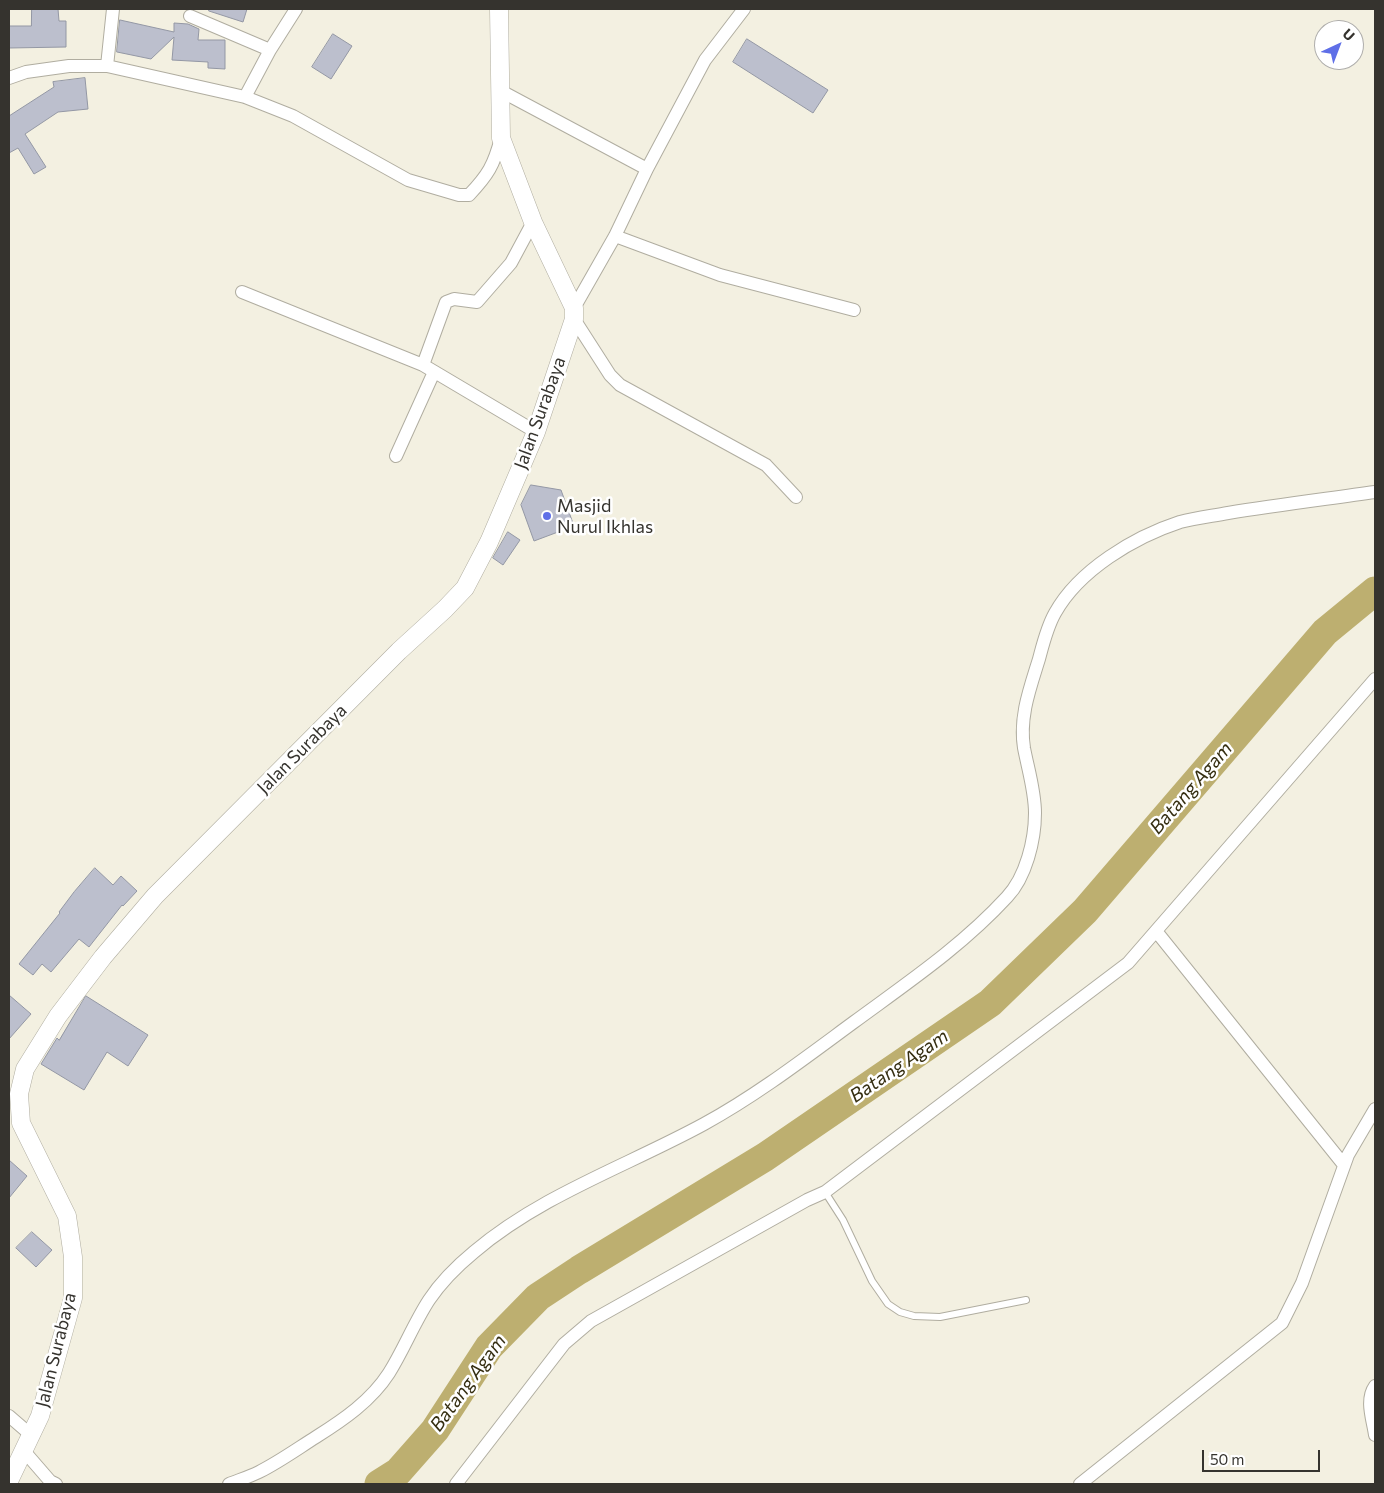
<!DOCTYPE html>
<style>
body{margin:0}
#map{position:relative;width:1384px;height:1493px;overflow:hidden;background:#f3f0e1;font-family:Commissioner,sans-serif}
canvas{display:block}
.frame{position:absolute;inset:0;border:10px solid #35332e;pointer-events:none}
.north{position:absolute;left:1314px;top:20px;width:50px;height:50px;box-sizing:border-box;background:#fff;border:1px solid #aeadab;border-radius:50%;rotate:43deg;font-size:14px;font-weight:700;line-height:20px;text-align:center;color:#35332e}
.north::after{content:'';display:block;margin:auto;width:18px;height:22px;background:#5f6fe7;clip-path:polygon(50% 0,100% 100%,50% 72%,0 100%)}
.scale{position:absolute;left:1202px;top:1450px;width:118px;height:22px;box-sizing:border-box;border:2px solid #35332e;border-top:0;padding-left:6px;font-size:15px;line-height:18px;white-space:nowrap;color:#35332e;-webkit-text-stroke:4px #fff;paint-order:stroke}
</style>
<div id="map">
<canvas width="1384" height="1493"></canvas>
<div class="frame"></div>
<div class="north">U</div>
<div class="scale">50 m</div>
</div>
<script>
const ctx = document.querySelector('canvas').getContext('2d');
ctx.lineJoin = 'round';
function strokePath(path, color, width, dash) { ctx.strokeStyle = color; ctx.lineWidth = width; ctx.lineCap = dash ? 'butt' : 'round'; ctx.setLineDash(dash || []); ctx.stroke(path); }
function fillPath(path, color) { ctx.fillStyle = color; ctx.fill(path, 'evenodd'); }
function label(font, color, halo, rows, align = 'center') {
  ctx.font = font + ' Commissioner,sans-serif'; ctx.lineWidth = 5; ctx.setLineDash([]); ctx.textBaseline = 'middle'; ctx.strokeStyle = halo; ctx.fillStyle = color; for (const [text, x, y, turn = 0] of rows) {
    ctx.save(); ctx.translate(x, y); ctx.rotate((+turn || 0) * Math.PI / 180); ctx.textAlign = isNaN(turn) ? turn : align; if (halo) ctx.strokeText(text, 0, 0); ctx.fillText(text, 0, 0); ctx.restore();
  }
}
strokePath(new Path2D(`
 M379,1484L398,1472L435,1430L489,1347L538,1297L579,1270L765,1157L990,1003L1085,911L1325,632L1375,591`), '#bdaf70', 29);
const building = new Path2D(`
 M32,9H58L59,21H66V47L9,48V26H31Z
 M209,9H247L243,22L209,11Z
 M120,20L174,32V23L188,24L199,29L198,40H225V69L208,68V62L172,60L174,37L151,59L117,52Z
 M333,34L352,46L331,79L312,67Z
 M747,39L828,90L813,113L733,62Z
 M85,78L88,109L58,112L25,134L46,167L34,174L18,148L9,153V116L54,87L53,82Z
 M531,485L561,490L574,526L534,541L521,505Z
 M508,532L520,540L503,565L493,558Z
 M95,868L113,885L121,876L137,891L123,906L122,905L89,947L79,939L51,972L42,964L33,975L19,964L60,913L59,912L74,892Z
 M9,995L31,1014L9,1039Z
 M86,996L148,1035L128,1066L107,1052L84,1090L41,1064L57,1038L59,1040Z
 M9,1160L27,1176L9,1198Z
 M32,1232L52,1250L36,1267L16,1248Z`);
fillPath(building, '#bcbfcd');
strokePath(building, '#9397a4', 1);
const lane = new Path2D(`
 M825,1192L843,1220L872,1281L888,1304L900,1312L914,1316L940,1317L1026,1300`);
const street = new Path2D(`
 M190,16L270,50L245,97
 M270,50L296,9
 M107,66L113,9
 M9,78L26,72L69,66H107L245,97L293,116L408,180L459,195H469C488,175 494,165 501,138
 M499,90L647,169
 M615,236L720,275L854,310
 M242,292L423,365L536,432
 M574,308L615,236L647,169L705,60L744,9
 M574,319L610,375L620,385L766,465L796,497
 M423,365L446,302L454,299L477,302L511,263L533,222
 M396,456L434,372
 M1156,931L1344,1165
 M1375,1386C1365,1400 1373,1420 1375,1435
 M9,1416L31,1435
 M24,1451L50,1481L56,1484
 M229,1484C239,1480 249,1477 259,1472C279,1462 297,1449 316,1437C343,1420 371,1401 389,1373C404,1349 414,1323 429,1300C441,1282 457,1266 474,1252C541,1195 627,1166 704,1124C757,1095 805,1058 854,1022C907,983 962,946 1007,897C1026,877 1035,840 1035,813C1035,791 1028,769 1024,748C1019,717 1030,688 1039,659C1043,644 1047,627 1055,613C1079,570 1134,537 1180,522C1195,518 1212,516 1228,513C1277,505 1326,499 1375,492
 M456,1484L564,1344L591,1321L807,1200L825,1192L1128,963L1375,679
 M1080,1484L1282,1323L1302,1283L1348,1155L1375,1109`);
const secondary = new Path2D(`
 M9,1481L40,1416L73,1298V1257L67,1216L21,1123L19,1094L25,1069L58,1016L103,957L155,896L399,651L445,609L465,588L489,542L536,432L574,319V308L533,222L501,138L499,9`);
strokePath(lane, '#b0ada0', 8);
strokePath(street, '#b0ada0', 14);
strokePath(secondary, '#b0ada0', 19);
strokePath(lane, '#fff', 6);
strokePath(street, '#fff', 12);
strokePath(secondary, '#fff', 18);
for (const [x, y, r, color] of [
 [547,516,5,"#5f6fe7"]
]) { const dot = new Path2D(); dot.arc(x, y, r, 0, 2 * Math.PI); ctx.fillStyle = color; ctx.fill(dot); strokePath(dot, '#fff', 2); }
label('18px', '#35332e', '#fff', [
 ["Jalan Surabaya",540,413,-70],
 ["Jalan Surabaya",302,749,-45],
 ["Jalan Surabaya",56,1350,-76]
]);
label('18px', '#35332e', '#fff', [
 ["Masjid",557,506],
 ["Nurul Ikhlas",557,527]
], 'left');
label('italic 19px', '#352e11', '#fff', [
 ["Batang Agam",1191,788,-49],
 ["Batang Agam",899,1066,-34],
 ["Batang Agam",468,1383,-54]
]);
</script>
